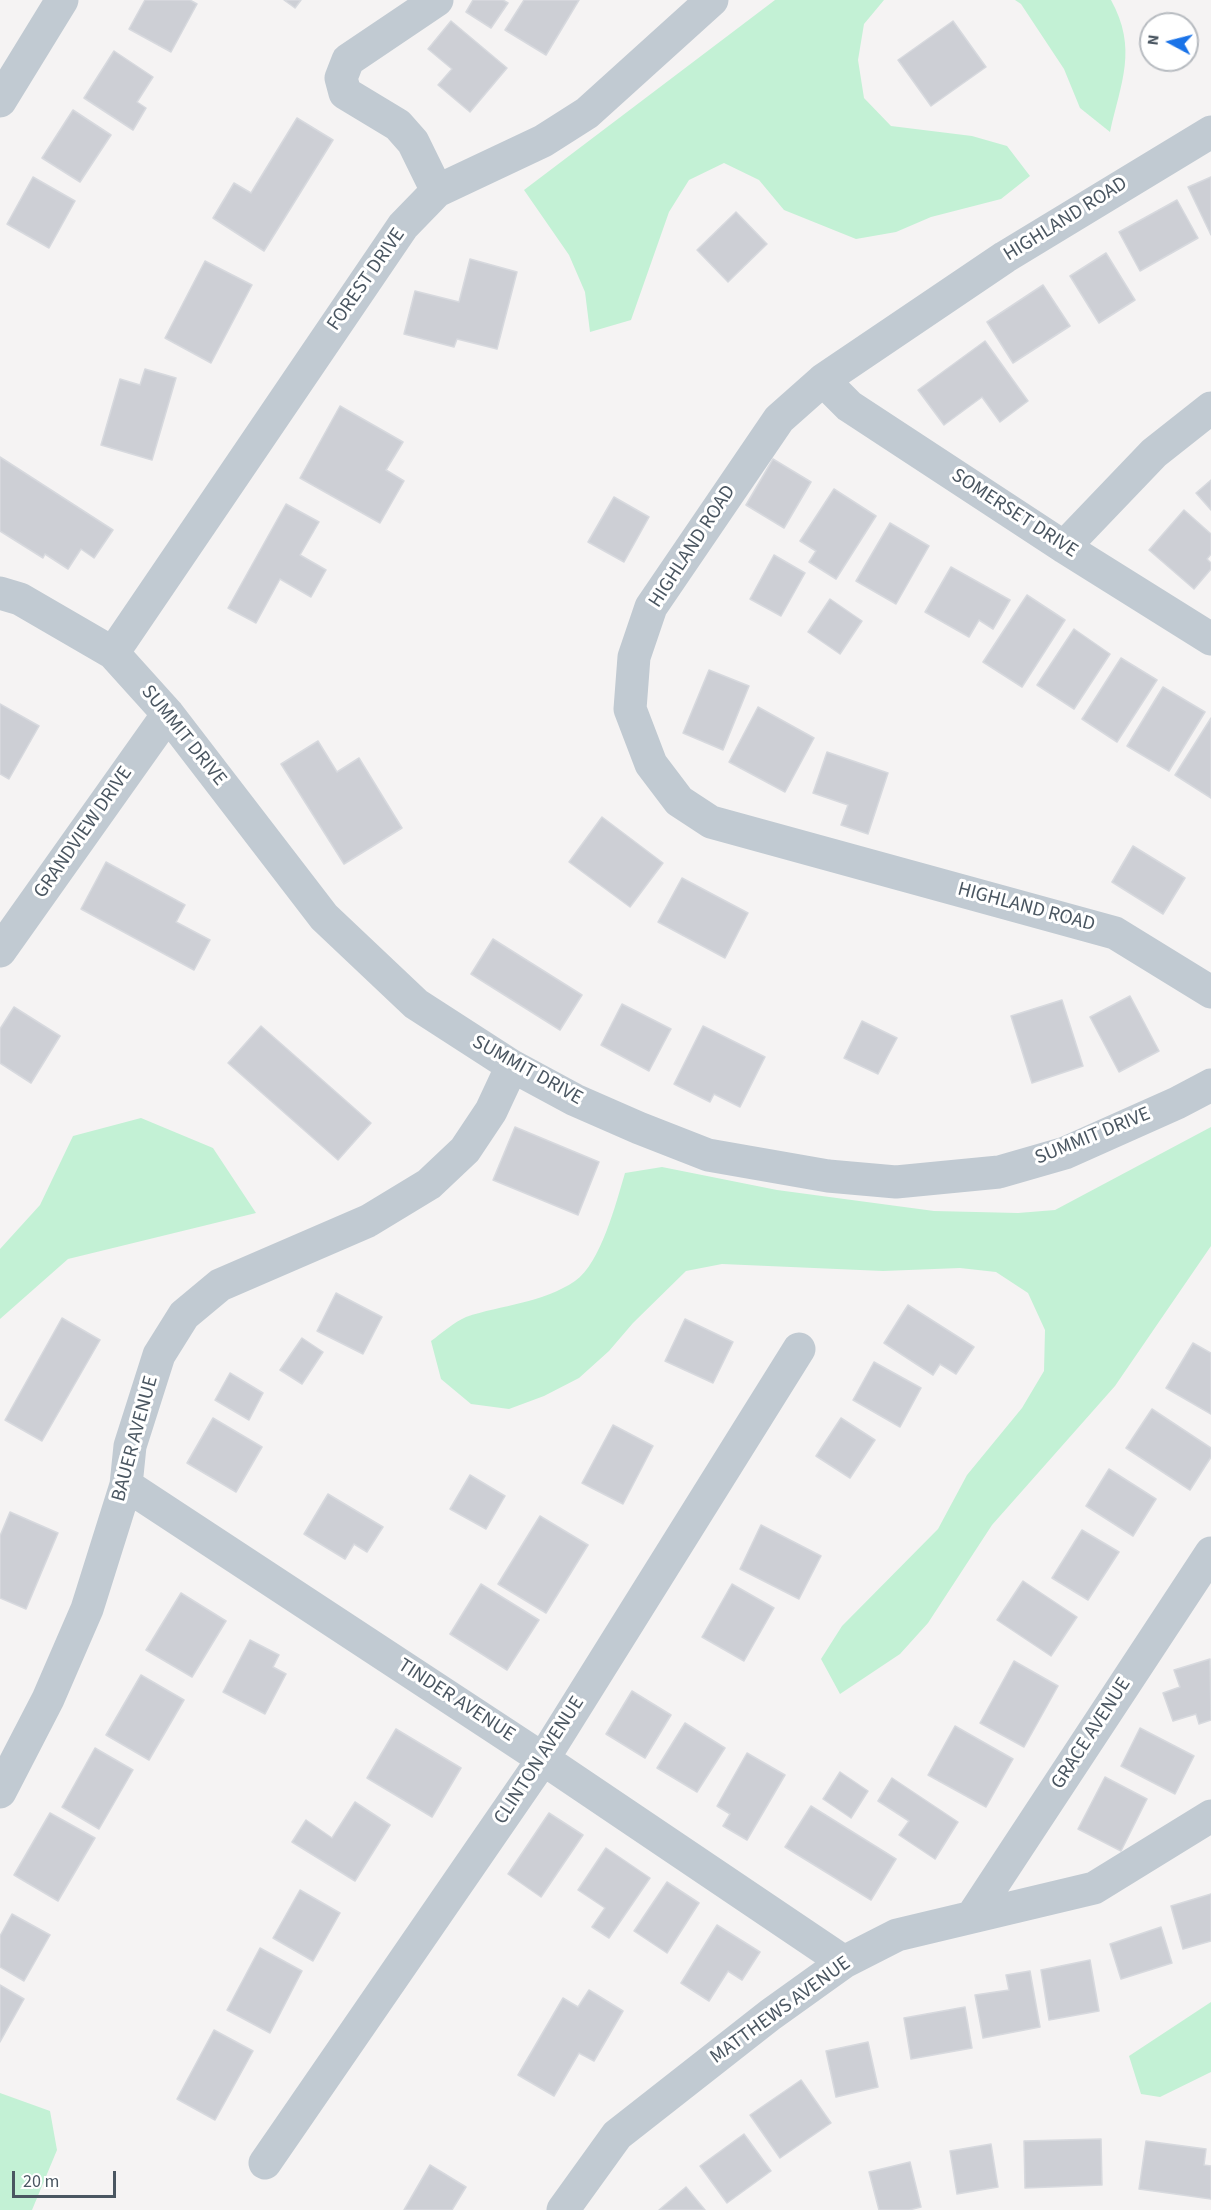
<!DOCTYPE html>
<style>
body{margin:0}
#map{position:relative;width:1211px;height:2210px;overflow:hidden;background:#f5f3f3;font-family:"Source Sans 3",sans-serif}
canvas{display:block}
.north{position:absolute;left:1139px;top:12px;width:60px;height:60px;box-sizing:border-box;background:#fff;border:2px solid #b7bbc0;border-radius:50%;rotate:277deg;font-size:16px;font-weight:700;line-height:24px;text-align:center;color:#4a5661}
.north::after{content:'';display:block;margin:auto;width:21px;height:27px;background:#1a73e8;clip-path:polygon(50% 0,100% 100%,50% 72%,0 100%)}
.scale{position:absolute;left:12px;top:2171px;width:104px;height:27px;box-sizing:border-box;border:3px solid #4a5661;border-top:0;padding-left:8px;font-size:18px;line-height:21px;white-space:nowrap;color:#4a5661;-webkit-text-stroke:4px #fff;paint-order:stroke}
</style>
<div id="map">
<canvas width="1211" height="2210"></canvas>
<div class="north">N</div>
<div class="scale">20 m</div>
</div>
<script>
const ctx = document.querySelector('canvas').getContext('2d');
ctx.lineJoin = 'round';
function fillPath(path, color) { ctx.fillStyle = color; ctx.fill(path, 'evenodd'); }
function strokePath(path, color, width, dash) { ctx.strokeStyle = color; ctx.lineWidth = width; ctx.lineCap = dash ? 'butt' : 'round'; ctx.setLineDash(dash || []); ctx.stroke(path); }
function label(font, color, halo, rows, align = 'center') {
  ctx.font = font + ' "Source Sans 3",sans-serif'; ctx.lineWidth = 6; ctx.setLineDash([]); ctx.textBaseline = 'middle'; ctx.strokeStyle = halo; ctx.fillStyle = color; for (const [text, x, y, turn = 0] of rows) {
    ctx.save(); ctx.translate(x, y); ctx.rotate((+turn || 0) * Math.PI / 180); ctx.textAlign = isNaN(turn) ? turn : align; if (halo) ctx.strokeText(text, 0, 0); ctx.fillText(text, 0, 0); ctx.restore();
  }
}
fillPath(new Path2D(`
 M775,0H884L864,24L858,60L864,98L891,126L972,136L1007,146L1030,176L1001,199L931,217L896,232L856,239L784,210L759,180L724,163L689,180L669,212L631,320L590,332L585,292L569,255L524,190Z
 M1015,0H1111C1138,49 1121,82 1110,132L1080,108L1064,69L1021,4Z
 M141,1118L213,1148L256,1213L68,1259L0,1319V1249L40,1205L73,1136Z
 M1211,1127V1246L1115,1386L992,1525L928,1623L900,1654L840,1694L821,1659L842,1626L938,1529L967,1475L1022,1408L1044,1371L1045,1330L1028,1293L996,1272L960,1268L883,1271L722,1264L686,1271L633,1323L609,1351L579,1378L544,1396L509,1409L471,1404L441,1379L431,1341C442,1333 454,1322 466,1317C501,1305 543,1303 575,1281C601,1263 616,1203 625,1173L662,1167L777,1190L934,1211L1018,1213L1055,1210Z
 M1211,2002V2072L1160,2097L1141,2094L1129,2056Z
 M0,2093L50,2111L57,2150L32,2210H0Z`), '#c3f1d5');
const building = new Path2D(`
 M145,0H190L197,4L171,52L129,29Z
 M284,0H301L295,8Z
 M473,0H503L508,3L491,28L466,12Z
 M524,0H579L546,55L505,30Z
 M451,21L507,68L470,112L438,85L452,69L428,49Z
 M953,21L986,67L931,106L898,60Z
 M114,51L153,77L137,102L146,108L133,130L84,98Z
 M73,110L111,135L80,182L42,158Z
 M297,118L333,140L264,251L213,218L234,183L251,193Z
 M33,177L75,201L49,248L7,224Z
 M1211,177V235L1188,187Z
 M1177,200L1198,238L1140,271L1119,232Z
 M736,212L767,244L728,282L697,250Z
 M1106,253L1135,300L1099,323L1070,276Z
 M470,259L517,272L497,349L457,339L454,347L404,334L415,291L459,302Z
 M205,261L252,285L211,363L165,338Z
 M1043,285L1070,326L1013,363L987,322Z
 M985,341L1028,401L1000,422L982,397L944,425L918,390Z
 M145,369L176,378L152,460L101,445L120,379L140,385Z
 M340,406L403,442L386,470L404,481L380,523L300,478Z
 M0,457L113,530L94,558L81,549L68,569L45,554L43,558L0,531Z
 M773,459L811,482L784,528L746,505Z
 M1211,480V510L1196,493Z
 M834,489L876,516L836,579L809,562L816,551L800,541Z
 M614,497L649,517L624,562L588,542Z
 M286,504L319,522L300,555L326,570L311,597L280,579L256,623L228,608Z
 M1184,510L1211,534V554L1207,559L1211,563V569L1194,589L1149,550Z
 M890,523L929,546L896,604L856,581Z
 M774,555L805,573L781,616L750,599Z
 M951,567L1010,600L993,629L979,620L969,637L925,612Z
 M1027,595L1065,620L1022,687L983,662Z
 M830,599L862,621L840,654L808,632Z
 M1074,629L1110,654L1074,709L1037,685Z
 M1121,658L1157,680L1117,742L1082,719Z
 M709,670L749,686L723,750L683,733Z
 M1163,687L1205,712L1169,771L1127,746Z
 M0,704L39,726L9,779L0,774Z
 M758,707L814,738L785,792L729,762Z
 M1211,718V798L1175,775Z
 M318,741L337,772L359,758L402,828L344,864L281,764Z
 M827,752L888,773L868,834L841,825L848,805L813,793Z
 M602,817L663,863L630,907L569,862Z
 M1133,846L1185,878L1163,914L1112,882Z
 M106,862L185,905L176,922L210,940L194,970L81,909Z
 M682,878L748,913L725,958L658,922Z
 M493,939L582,995L560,1030L471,974Z
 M1130,996L1159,1051L1119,1072L1090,1017Z
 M1062,1000L1083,1066L1032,1083L1011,1016Z
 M622,1004L671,1029L649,1071L601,1045Z
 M14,1007L60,1036L31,1083L0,1063V1029Z
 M862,1021L897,1038L878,1074L844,1058Z
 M261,1026L371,1123L338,1160L228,1063Z
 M703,1026L765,1057L740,1107L714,1094L710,1102L674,1084Z
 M515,1127L599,1162L578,1215L493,1180Z
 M336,1293L382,1317L363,1354L317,1331Z
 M908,1305L974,1347L956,1374L940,1364L933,1375L884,1343Z
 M62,1318L100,1340L42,1441L5,1420Z
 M685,1319L733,1342L713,1383L665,1361Z
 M302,1338L323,1352L302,1384L280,1370Z
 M1193,1343L1211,1353V1414L1166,1388Z
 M874,1362L921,1388L900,1427L853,1400Z
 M230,1373L263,1393L249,1420L215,1400Z
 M1152,1409L1211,1448V1457L1190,1490L1126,1448Z
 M213,1418L262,1447L236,1492L187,1463Z
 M841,1418L875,1440L850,1478L816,1456Z
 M613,1425L653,1446L623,1504L582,1483Z
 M1109,1469L1156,1499L1133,1536L1086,1506Z
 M470,1475L505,1496L486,1529L450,1509Z
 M328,1494L383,1527L367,1552L354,1544L345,1559L304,1534Z
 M10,1512L58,1533L26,1609L0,1598V1536Z
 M540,1516L588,1545L546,1613L498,1584Z
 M761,1525L821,1556L799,1599L740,1569Z
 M1082,1530L1119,1552L1088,1600L1052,1578Z
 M1023,1581L1077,1617L1051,1656L997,1620Z
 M481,1584L539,1620L507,1670L450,1634Z
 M732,1584L774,1608L744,1661L702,1637Z
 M181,1593L226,1621L192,1677L146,1650Z
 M250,1640L279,1655L273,1667L286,1674L265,1714L223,1692Z
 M1210,1659L1211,1720L1199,1724L1196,1714L1173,1721L1163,1693L1180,1687L1174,1670Z
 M1014,1661L1058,1686L1024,1747L980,1723Z
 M141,1675L184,1700L149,1760L106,1735Z
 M632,1691L671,1715L645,1758L606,1734Z
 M685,1723L725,1748L697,1792L657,1768Z
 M955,1726L1013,1759L986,1807L928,1775Z
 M1140,1728L1194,1756L1175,1794L1121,1766Z
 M396,1729L461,1768L432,1817L367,1778Z
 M95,1748L133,1770L99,1829L62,1807Z
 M747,1753L785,1775L747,1840L723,1826L730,1814L717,1806Z
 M840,1772L868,1791L851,1818L823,1799Z
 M1105,1777L1147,1799L1121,1851L1078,1829Z
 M892,1778L958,1822L935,1859L899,1835L909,1821L878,1801Z
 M355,1802L390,1825L355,1881L292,1842L306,1820L332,1838Z
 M811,1806L896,1859L871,1900L785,1847Z
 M50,1813L95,1838L58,1901L14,1875Z
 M549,1813L583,1835L541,1897L508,1874Z
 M606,1848L650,1878L609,1938L592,1927L605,1908L578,1890Z
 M667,1882L699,1903L667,1953L634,1931Z
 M300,1890L340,1913L313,1961L273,1938Z
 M1211,1894V1941L1183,1949L1171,1906Z
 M12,1914L50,1935L24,1981L0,1967V1936Z
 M717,1925L760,1952L742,1980L728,1971L709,2001L681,1983Z
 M1161,1927L1172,1963L1121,1979L1110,1944Z
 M260,1948L302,1971L270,2033L227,2010Z
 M1090,1960L1099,2011L1049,2020L1041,1970Z
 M1030,1971L1040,2027L983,2038L975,1995L1009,1990L1006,1975Z
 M0,1985L24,1999L0,2042Z
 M589,1990L623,2011L594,2061L579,2053L554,2096L518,2075L563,1998L578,2007Z
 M965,2007L972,2048L911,2059L904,2018Z
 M214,2030L253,2051L215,2120L177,2099Z
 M868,2042L878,2087L836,2097L826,2051Z
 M801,2080L831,2123L780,2158L750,2115Z
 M744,2134L771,2171L727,2203L700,2166Z
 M1101,2139L1102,2185L1025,2188L1024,2141Z
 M1146,2141L1206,2149L1204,2165L1211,2166V2199L1139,2189Z
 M991,2144L998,2187L957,2194L950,2151Z
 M910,2162L921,2207L909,2210H879L869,2172Z
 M430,2165L466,2187L452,2210H404Z
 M686,2187L705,2210H659Z`);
fillPath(building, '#cdcfd5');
strokePath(building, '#d7d9de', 1.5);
strokePath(new Path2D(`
 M0,101L62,0
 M1211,132L1005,257L823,380L779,419L651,607L634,657L630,709L651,764L679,801L711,822L1115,933L1211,992
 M437,191L413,142L398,125L345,93L341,78L348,60L437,0
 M823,380L849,406L1064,547L1211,639
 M1064,547L1154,453L1211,408
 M0,593L20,599L113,653L168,714L324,917L416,1004L512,1066L575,1100L639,1128L708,1155L828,1176L896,1182L999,1172L1065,1153L1177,1103L1211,1085
 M113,653L403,226L437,191L543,141L587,113L712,0
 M0,951L168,714
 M126,1485L543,1759L844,1962
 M0,1792L48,1699L87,1609L126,1485L130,1446L159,1355L184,1315L220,1285L368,1221L429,1184L465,1150L491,1111L512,1066
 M973,1915L1211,1553
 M265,2163L543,1759L799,1349
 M563,2210L617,2135L770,2015L844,1962L897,1935L1094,1888L1211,1816`), '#c1cad2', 33);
label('20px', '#4a5661', '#fff', [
 ["HIGHLAND ROAD",1066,220,-32],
 ["FOREST DRIVE",367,280,-55],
 ["SOMERSET DRIVE",1014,514,33],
 ["HIGHLAND ROAD",693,547,-57],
 ["SUMMIT DRIVE",183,736,51],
 ["GRANDVIEW DRIVE",84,833,-55],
 ["HIGHLAND ROAD",1026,908,15],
 ["SUMMIT DRIVE",527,1071,29],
 ["SUMMIT DRIVE",1093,1137,-22],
 ["BAUER AVENUE",136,1439,-75],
 ["TINDER AVENUE",456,1701,33],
 ["GRACE AVENUE",1092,1734,-57],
 ["CLINTON AVENUE",540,1761,-57],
 ["MATTHEWS AVENUE",781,2011,-36]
]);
</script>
